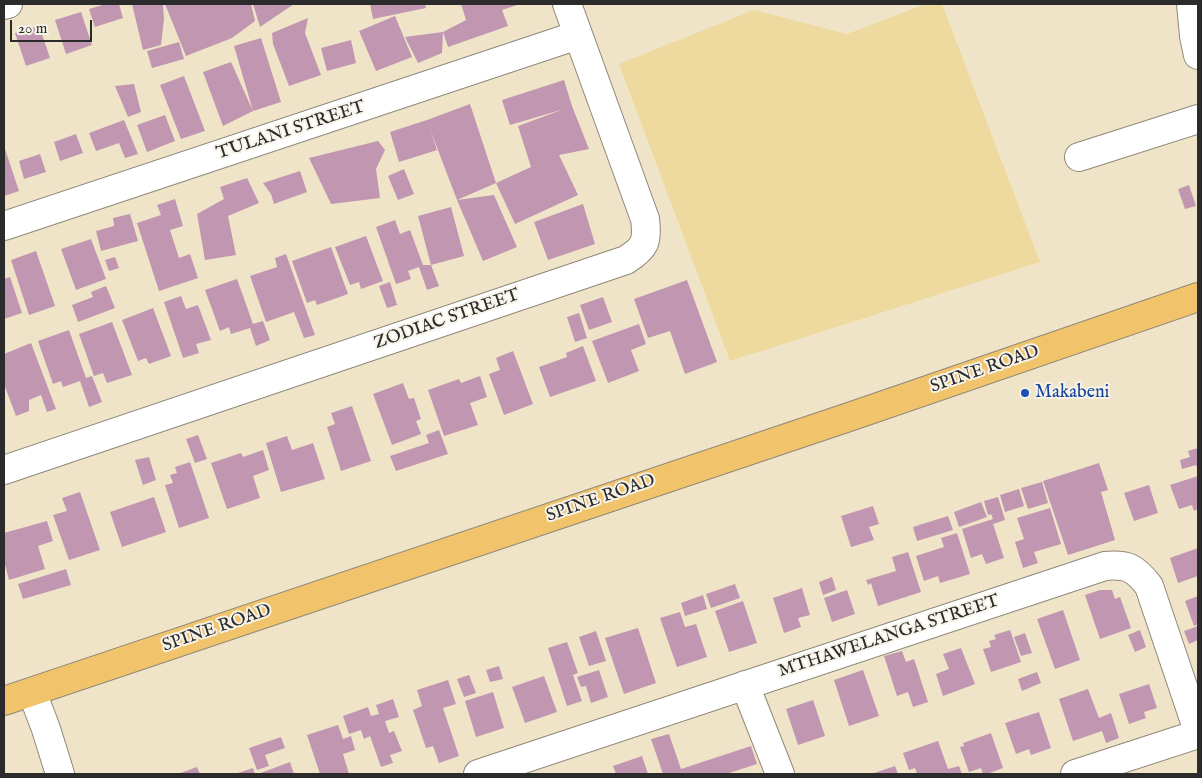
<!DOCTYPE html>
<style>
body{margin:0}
#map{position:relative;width:1202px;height:778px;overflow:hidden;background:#f0e4c8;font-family:"IM FELL English",serif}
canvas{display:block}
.frame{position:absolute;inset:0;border:5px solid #2b2b2b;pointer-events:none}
.scale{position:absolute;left:10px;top:20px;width:82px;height:22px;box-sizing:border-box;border:2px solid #2b2b2b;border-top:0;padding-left:6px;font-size:15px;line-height:18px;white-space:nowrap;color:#2b2b2b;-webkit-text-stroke:4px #f7f3e8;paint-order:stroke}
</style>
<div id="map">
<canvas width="1202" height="778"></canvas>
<div class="frame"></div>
<div class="scale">20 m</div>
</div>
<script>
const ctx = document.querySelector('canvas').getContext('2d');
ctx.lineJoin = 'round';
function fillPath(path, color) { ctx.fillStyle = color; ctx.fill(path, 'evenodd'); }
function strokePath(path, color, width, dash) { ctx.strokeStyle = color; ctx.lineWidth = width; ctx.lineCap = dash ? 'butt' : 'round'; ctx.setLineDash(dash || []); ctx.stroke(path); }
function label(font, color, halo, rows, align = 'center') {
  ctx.font = font + ' "IM FELL English",serif'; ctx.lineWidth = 4; ctx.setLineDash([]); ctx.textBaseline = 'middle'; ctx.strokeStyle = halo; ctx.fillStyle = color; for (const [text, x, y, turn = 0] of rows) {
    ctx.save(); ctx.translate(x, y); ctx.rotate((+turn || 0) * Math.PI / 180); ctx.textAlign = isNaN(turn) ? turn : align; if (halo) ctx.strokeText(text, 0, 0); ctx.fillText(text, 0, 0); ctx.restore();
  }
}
fillPath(new Path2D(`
 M926,4H942L1040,262L730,361L619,64L754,10L847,34Z`), '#eeda9e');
fillPath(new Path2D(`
 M106,4H119L123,18L95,27L89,9Z
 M132,4H163L164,19L161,45L143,50Z
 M165,4H251L255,21L232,38L186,56Z
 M253,4H294L260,27Z
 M370,4H425L426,8L373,19Z
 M461,4H520L502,10L508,26L448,47L443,32L466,20Z
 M81,12L92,45L66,54L55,20Z
 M395,16L412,57L376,71L359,31Z
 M308,18L305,33L321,75L289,86L273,44L272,33Z
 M39,25L50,58L26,66L15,33Z
 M443,32L442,53L418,63L405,37Z
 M261,38L281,102L253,111L223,126L203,72L231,62L253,111L234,46Z
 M351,40L356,63L327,71L321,48Z
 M179,42L184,59L152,68L147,51Z
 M184,76L205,131L181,139L160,85Z
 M564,80L572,106L589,149L559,155L578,195L515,224L496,183L531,167L518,126L564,109L510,125L502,100Z
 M134,84L141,112L128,117L115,86Z
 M470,104L496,183L457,200L494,195L517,247L483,261L457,200L430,129L437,150L399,162L390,132L427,120Z
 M165,115L175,141L147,152L137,125Z
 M124,120L138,154L125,158L119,143L96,151L89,133Z
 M76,134L83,153L60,161L54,142Z
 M378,141L385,150L376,169L380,198L331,204L309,158Z
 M4,146L19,191L4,196Z
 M40,154L46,172L24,179L19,161Z
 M404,169L414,194L398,200L388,176Z
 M300,171L307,192L274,204L271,194L263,183Z
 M247,178L259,203L228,216L236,255L205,260L197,214L224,199L220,187Z
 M1189,185L1196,206L1185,209L1178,189Z
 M175,199L183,226L170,230L179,258L190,254L198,278L159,291L137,223L161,215L157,205Z
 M583,204L595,244L548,260L534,222Z
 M451,207L464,256L431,265L418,216Z
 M130,214L138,241L101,251L96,231L114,226L113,218Z
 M395,220L400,234L410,230L423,265H431L439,286L427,290L419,267L408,271L411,279L396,284L376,227Z
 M366,236L383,281L361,289L359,282L350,285L335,247Z
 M91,239L106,279L76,290L61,249Z
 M331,247L348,294L317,305L315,300L307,303L292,261Z
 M36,251L55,306L29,315L11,260Z
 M286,254L315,335L304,338L294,312L266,322L250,276L277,267L275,258Z
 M115,257L119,268L109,271L105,260Z
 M10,277L22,313L4,319V279Z
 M237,279L253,324L263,321L270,340L256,346L250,328L231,334L229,327L220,331L205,290Z
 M687,280L717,362L685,374L670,331L648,338L634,299Z
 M390,282L397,305L387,308L379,286Z
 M106,286L115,308L78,322L72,305L93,297L91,292Z
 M181,296L186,309L198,305L211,340L196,344L199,353L183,358L164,302Z
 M603,297L612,322L589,330L580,305Z
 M153,308L171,356L149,364L146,358L138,361L122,320Z
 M579,313L587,338L575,342L567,317Z
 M112,322L132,375L107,383L103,373L94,376L79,334Z
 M639,324L646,344L631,350L639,371L608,383L592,341Z
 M69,330L86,378L92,376L102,402L89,407L80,381L63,387L61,381L53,384L38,341Z
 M31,343L56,409L47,412L41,395L29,400V411L16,416L4,384V354Z
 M583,346L596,381L550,397L539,367L567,357L566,353Z
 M513,351L533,404L504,415L489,374L500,370L496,358Z
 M480,376L487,397L470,403L478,425L444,436L428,390L459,379L461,383Z
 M403,383L409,399L414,398L421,419L416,421L421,434L392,445L373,394Z
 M352,406L371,461L341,471L327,427L335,424L331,413Z
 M439,430L448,454L396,471L390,456L429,443L426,435Z
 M198,435L207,459L195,463L186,439Z
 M287,436L292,450L313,443L325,479L281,492L266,443Z
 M1198,448V470L1196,465L1182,469L1180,460L1190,457L1188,451Z
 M263,450L269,470L253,476L260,498L227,509L211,463L241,453L243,457Z
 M149,457L156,480L143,485L135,460Z
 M190,462L209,518L179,528L165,485L173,483L170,475L177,473L175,467Z
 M1099,463L1108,490L1101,492L1115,540L1068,555L1043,481Z
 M1198,476V509L1194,511L1192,505L1179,509L1170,485Z
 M1042,482L1048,503L1028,509L1021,488Z
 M1149,485L1158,513L1134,521L1124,493Z
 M1019,489L1024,506L1005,512L1000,495Z
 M80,492L100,550L69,560L53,515L67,511L62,498Z
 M154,497L166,532L122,547L110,512Z
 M998,497L1005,520L993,524L1004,558L986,564L982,554L971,558L962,529L993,519L991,514L988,515L984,501Z
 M981,502L987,517L959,527L954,512Z
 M873,506L879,524L869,527L874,540L851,547L841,516Z
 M1050,508L1061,544L1034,552L1038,563L1023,568L1015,542L1024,539L1017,518Z
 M948,516L953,530L917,541L913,527Z
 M47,521L53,541L38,546L45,569L9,580L4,561V533Z
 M957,533L970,574L940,583L938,576L924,581L916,556L944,547L941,538Z
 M1198,548V576L1178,583L1170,558Z
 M908,552L921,592L878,606L871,583L868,585L866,580L896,571L892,557Z
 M66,569L71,585L23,599L18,584Z
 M832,577L836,590L823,595L819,582Z
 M735,584L740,598L711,608L706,594Z
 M802,588L810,615L798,618L801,627L784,633L773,598Z
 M847,590L855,614L832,622L824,598Z
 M1100,590H1112L1115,599L1120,597L1131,628L1100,639L1085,595Z
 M703,595L707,609L685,616L681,603Z
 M1198,596V624L1194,626L1185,601Z
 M743,601L757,643L729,652L715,611Z
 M1063,610L1080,660L1055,669L1037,619Z
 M680,612L685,627L696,624L707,657L677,667L660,618Z
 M1198,626V640L1189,644L1184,631Z
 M638,628L656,683L624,694L605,638Z
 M1010,630L1021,662L991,672L983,649L991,647L989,641L996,639L994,635Z
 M1140,630L1146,647L1135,652L1128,635Z
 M596,631L606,661L589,666L579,637Z
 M1025,633L1032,653L1021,656L1014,637Z
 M567,642L578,673L573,675L582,701L567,706L548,648Z
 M961,648L975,684L943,696L936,674L949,669L943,654Z
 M902,651L906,662L914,659L928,702L913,707L908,692L897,696L884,656Z
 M499,666L503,679L490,682L486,670Z
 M599,670L608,697L591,703L586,686L581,687L577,677Z
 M863,670L879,716L849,726L834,680Z
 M1037,672L1041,683L1022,691L1018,679Z
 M469,675L476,693L464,697L457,679Z
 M544,676L557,712L525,723L512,687Z
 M448,680L456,704L443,708L459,756L439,763L433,746L426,748L413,710L422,706L417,690Z
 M1149,684L1157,708L1144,712L1146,718L1129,724L1119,694Z
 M1088,689L1099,718L1111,713L1119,738L1106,743L1102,731L1073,741L1059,699Z
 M493,692L504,728L476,737L465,701Z
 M393,699L399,717L385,721L389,733L394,731L402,751L390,755L393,763L381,767L370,736L364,739L361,730L349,734L343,716L368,707L371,716L379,714L376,705Z
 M813,700L825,736L798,745L786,709Z
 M1039,712L1051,748L1031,755L1029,749L1016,754L1005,723Z
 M338,725L343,739L351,736L355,750L343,754L349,774H320L307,735Z
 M991,733L1003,768L987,774H983L981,768L969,772L960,747L964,746L963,743Z
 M669,734L681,769L751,746L757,764L726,774H663L651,739Z
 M281,737L285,748L265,755L269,766L257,770L249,748Z
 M938,741L948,769L959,766L962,774H917L915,768L909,770L903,753Z
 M642,756L648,774H616L613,766Z
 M290,762L294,774H258Z
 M895,766L898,774H871Z
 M197,767L200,774H178Z
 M253,768L255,774H235Z`), '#c096b1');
const minor = new Path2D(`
 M1191,4L1194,36L1198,55
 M4,5L8,4
 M1079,157L1198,119
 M4,226L578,35
 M4,470L626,260C645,248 648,242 645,219L567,4
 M745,685L780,774
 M32,692L46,729L60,774
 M478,774L1105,566C1128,564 1135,568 1149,586L1198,731
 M1075,774L1198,734`);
const major = new Path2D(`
 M4,701L852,416L1198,297`);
strokePath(minor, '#8e887a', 30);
strokePath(major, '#8e887a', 30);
strokePath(minor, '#fff', 28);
strokePath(major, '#f1c36a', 28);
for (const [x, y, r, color] of [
 [1025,393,5,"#1a4fb4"]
]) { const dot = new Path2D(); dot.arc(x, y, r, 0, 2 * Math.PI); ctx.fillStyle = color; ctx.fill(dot); strokePath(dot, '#f7f3e8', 2); }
label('18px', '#2b2b2b', '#f7f3e8', [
 ["TULANI STREET",291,131,-18],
 ["ZODIAC STREET",447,320,-19],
 ["SPINE ROAD",985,370,-19],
 ["SPINE ROAD",601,499,-19],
 ["SPINE ROAD",217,629,-19],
 ["MTHAWELANGA STREET",889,637,-18]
]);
label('18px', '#164399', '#f7f3e8', [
 ["Makabeni",1035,393]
], 'left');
</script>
